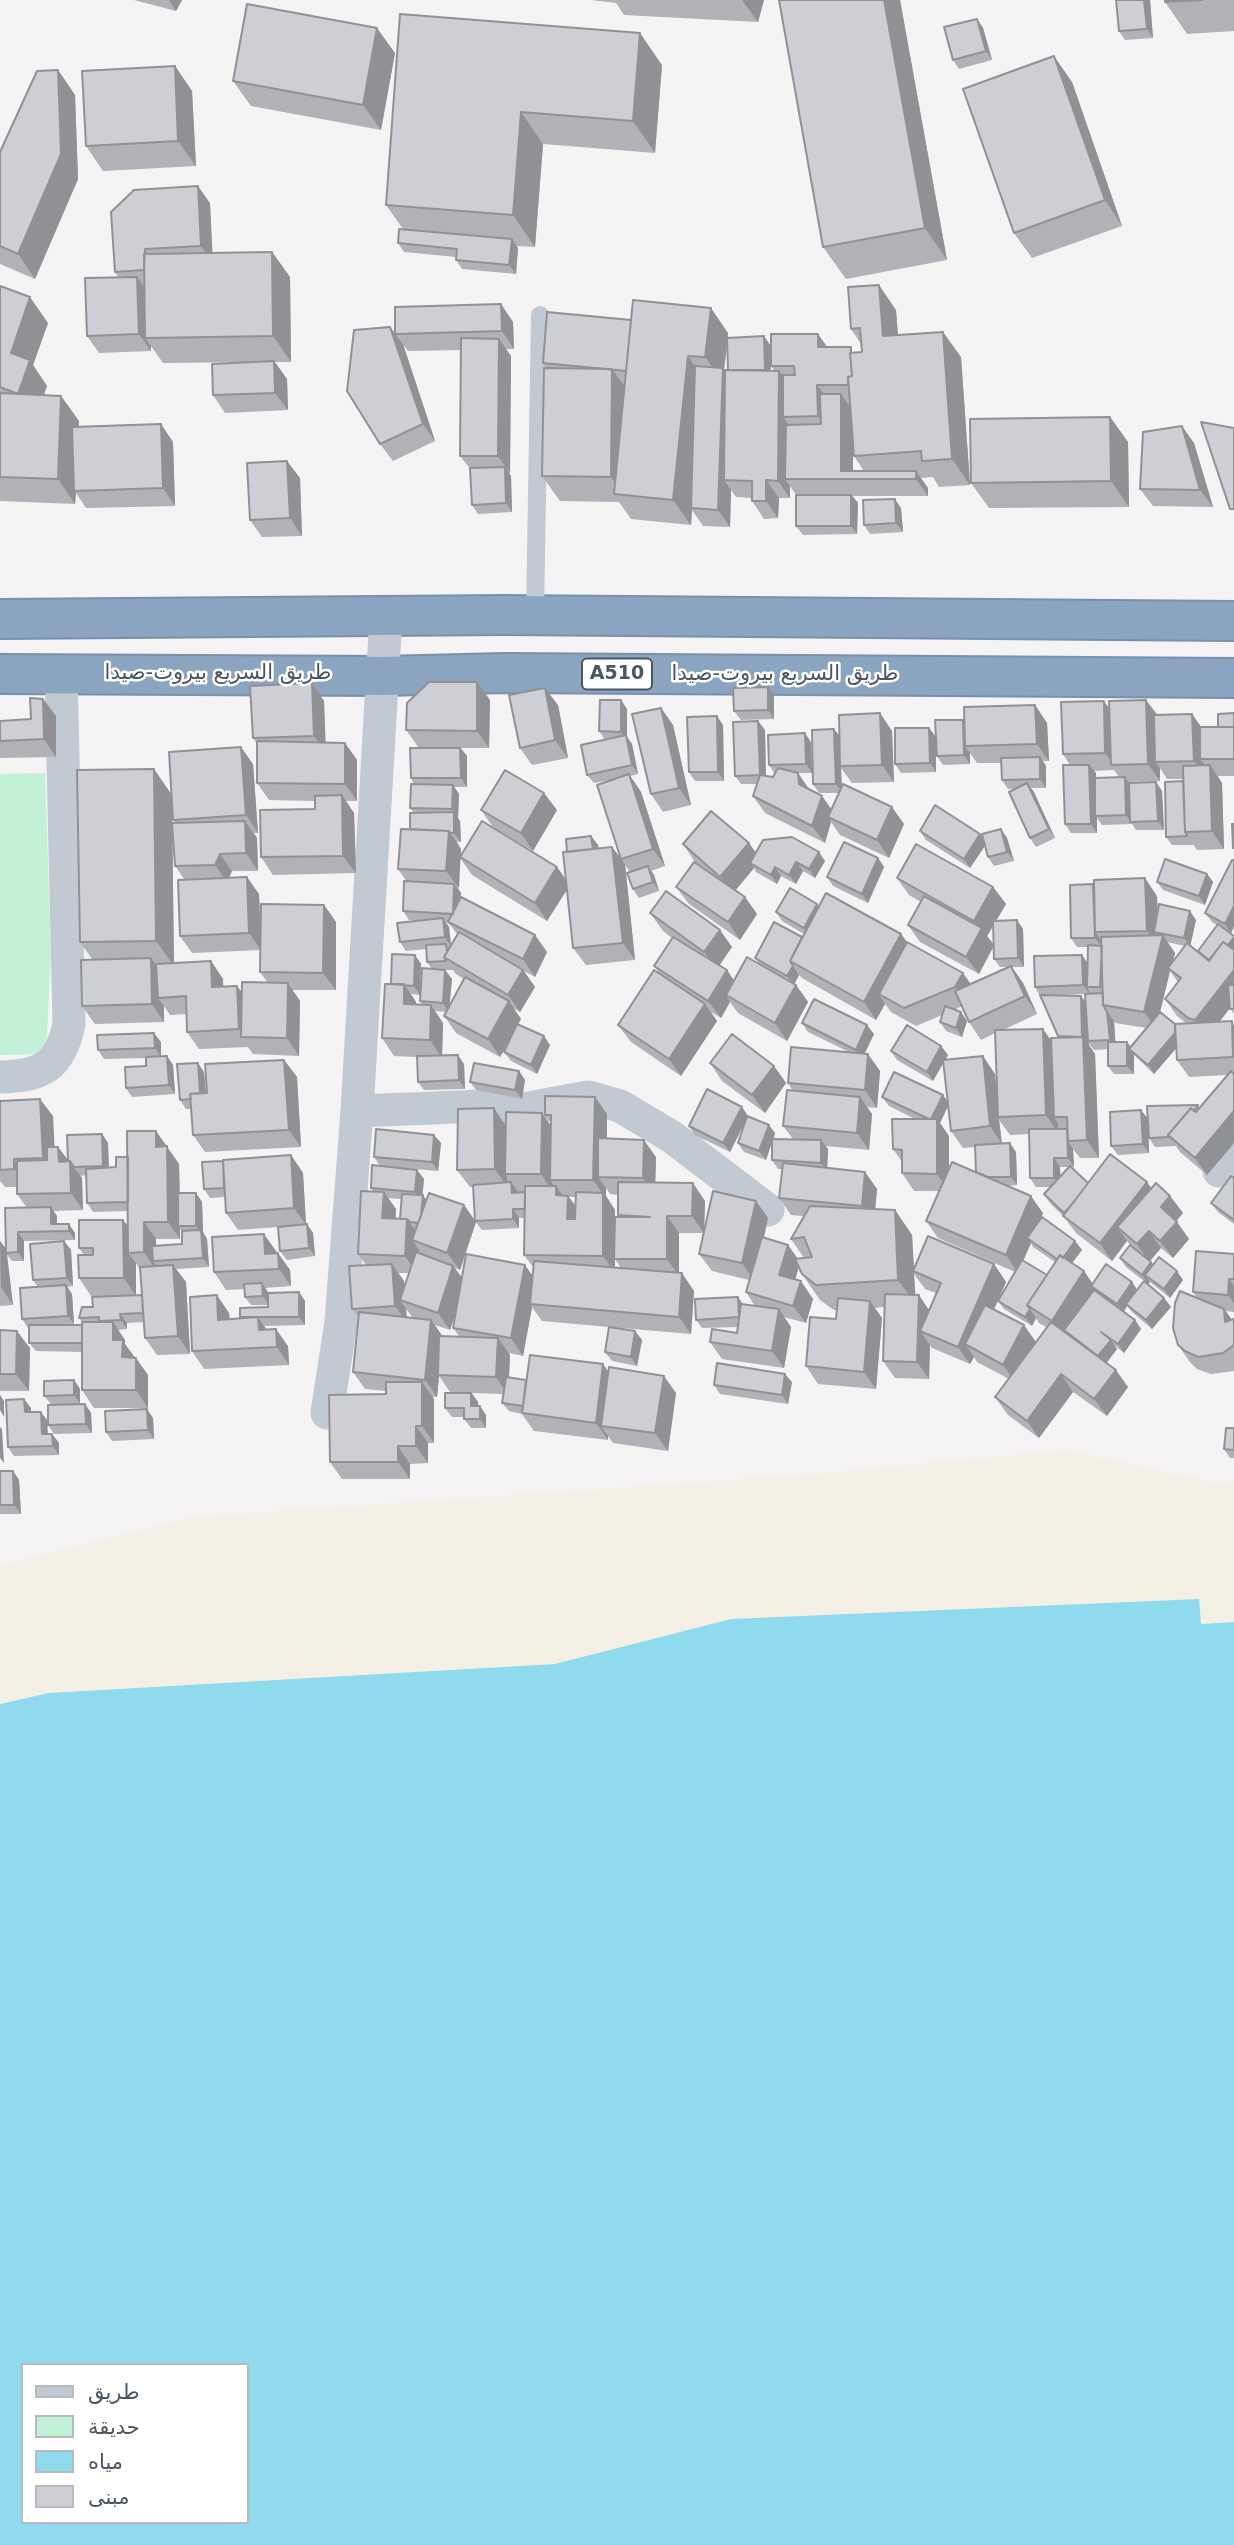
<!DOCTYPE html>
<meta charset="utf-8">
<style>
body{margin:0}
#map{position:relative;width:1234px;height:2545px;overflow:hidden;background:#f5f3f3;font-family:"DejaVu Sans","Noto Naskh Arabic",sans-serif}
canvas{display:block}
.legend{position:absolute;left:21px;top:2363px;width:228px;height:161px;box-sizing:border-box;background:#fff;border:2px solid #b7bbc0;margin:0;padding:9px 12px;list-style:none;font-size:21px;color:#4a5661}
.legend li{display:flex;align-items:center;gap:14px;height:35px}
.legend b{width:35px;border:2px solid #b7bbc0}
</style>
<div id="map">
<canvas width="1234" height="2545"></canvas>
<ul class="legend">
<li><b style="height:9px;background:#c1cad2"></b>طريق</li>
<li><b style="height:19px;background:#c3f1d5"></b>حديقة</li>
<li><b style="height:19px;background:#90daee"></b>مياه</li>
<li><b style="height:19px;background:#cdcfd5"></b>مبنى</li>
</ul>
</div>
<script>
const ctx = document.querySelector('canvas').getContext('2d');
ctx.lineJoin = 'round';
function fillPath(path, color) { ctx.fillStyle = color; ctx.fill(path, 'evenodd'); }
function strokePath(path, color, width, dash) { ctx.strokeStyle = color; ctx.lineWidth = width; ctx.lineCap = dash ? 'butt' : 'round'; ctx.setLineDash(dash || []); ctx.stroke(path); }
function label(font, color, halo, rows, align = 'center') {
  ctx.font = font + ' "DejaVu Sans","Noto Naskh Arabic",sans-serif'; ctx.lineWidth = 5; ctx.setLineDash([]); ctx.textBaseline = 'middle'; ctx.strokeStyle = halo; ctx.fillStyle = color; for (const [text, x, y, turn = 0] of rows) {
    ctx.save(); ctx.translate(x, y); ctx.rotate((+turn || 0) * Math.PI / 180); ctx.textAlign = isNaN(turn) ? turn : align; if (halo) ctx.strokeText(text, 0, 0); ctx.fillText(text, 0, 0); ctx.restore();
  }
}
fillPath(new Path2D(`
 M45,773L51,957L46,1054L0,1055V774Z`), '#c3f1d5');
fillPath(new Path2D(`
 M1067,1450L1212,1482L1234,1483V1622L1201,1624L1198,1599L731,1619L555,1664L49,1693L0,1704V1566L193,1517L802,1475Z`), '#f5f0e5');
fillPath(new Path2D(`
 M1199,1599L1201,1624L1234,1622V2545H0V1704L49,1693L555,1664L731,1619ZM23,2365H247V2522H23Z`), '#90daee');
const highway = new Path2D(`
 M0,619L505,615L1234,621
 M0,674L382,676L505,673L1234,678`);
strokePath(highway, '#7690ad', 42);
strokePath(new Path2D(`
 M535,615L540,315`), '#c1cad2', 18);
strokePath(new Path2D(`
 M0,1077C42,1076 60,1067 69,1024L61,673
 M357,1111L483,1106L523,1109L588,1097L620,1106L672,1137L768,1210
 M1219,1171L1234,1155
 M327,1413L341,1322L357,1111L386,616`), '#c1cad2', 33);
strokePath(highway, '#8ba5c1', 38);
fillPath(new Path2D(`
 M134,0H182L176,11Z
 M591,0H764L758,22L624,15L616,3Z
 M779,0H900L947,260L846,279L823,247Z
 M1150,0L1153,38L1125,40L1119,31Z
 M1165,0H1234V31L1187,34L1165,2Z
 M400,14L662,65L655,153L543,144L535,247L516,246L518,248L516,274L462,269L456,260V257L404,252L398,243L403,229L386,205Z
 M977,19L983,28L992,60L959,69L953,60Z
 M395,53L381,130L251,106L233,81Z
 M175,66L192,91L196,166L103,171L86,146Z
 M58,70L75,95L78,179L35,279L0,264V152Z
 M1072,82L1122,226L1032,258L1014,233Z
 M210,203L212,253L272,252L290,277L291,362H275L287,379L288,410L225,413L213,395L255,362L163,363L151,346V351L99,353L87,336L118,277L115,272L111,212Z
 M0,286L48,323L33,365L47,386L44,395L61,396L79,421L78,426L173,442L175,506L86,508L76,493L75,504L0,501Z
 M501,304L513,322L514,349H506L511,356L510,473H509L511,476L512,512L478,514L472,505L471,470L460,456L461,350L408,351L395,334Z
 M896,310L898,335L961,357L970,485L939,487L933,477L921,478L928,488V496H853L858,503L857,534L803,535L796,526V495L790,486V498H779L778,518L764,519L752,501V498L736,497L731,490L730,527L703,526L692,510L691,525L631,519L619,502L560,501L542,476L546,368L543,363L728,333V338L764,336L770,345L771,370H774L771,366L827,347L855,353L862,352L861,344L851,329ZM727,346L728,370L725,371L724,370ZM853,444L854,456L864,471H853Z
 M390,327L403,344L435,441L393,461L380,444Z
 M1110,417L1128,442L1129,507L989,508L971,483Z
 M1194,443L1213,507L1153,506L1140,489Z
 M300,478L302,536L262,537L250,520Z
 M901,508L903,532L870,534L864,525Z
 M312,683L324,701L325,742L345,743L357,760V801H346L354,813L356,873L273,875L261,857L315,809V801L269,800L257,783V744L253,738Z
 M774,696V719L741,720L734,711Z
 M43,699L56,716V757L0,758V721L31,719Z
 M490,700L489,748H461L467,756V787H454L459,794L458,818L460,821L461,842H457L461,849V856L566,880L567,852L591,836L598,845V849L612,847L625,864L635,960L586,965L573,948L567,889L547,921L472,875L460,858L458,888L461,893L460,899L547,952L535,977L524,971L535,987L520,1012L513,1008L521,1019L518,1024L550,1045L537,1074L511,1061L504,1052L515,1029L500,1057L456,1033L444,1016L446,1012L435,1011L443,1023L442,1055L464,1064L465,1089L424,1090L418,1082L417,1057L394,1056L382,1038L391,984L415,955L421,964L420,995L411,994L416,1002V1005H422L420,1001L432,969L427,962L426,949L406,951L400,942L418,921L409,920L403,911L407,882L398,869L414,813L410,808L414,784L411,778L419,748L406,730ZM446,922H448L457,934L451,944L449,927ZM443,970H453L456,974L464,979L449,1007L452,979L445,970Z
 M621,700L627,709V737L632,744L638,774L630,776L641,792L665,866L651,871L654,875L659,891L639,898L633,889L630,872L621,859L615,779L594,783L587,775L605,740L599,731Z
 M558,705L568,758L532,765L520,748Z
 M1035,705L1047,723L1049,761H1043L1046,766V788H1031L1055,838L1036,847L1030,838L1015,789H1008L1002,780L1001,763H977L970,753V764L943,765L937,756L963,720L965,722Z
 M1109,707L1157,715L1192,714L1201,727H1218L1234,713V776H1218L1222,783L1224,849L1197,850L1193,844V845H1172L1166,837L1183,779H1167L1160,768V781L1128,782L1130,784L1156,782L1162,791L1164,830H1136L1132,824L1102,825L1097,818V833H1071L1065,824L1070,765L1063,754ZM1114,770L1119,777L1096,778V773L1094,771Z
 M661,708L673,725L691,805L663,812L651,794Z
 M880,713L892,731L894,782L852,783L841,768L842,787L904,824L889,858L840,835L831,822L825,843L765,813L753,796L757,784H741L735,776L758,721L765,730L766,776L773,777L775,774L769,765L811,742L812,773H798L809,789L822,796L831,809L839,793H819L813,784L834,729L839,736Z
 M723,725L724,781H695L689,772Z
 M929,728L936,737V772L901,773L895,764Z
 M253,764L258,833H254L257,838L258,871H232L229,878L259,894L261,938L324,905L336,922V990H292L300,1001L299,1056L253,1054L248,1047L199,1049L187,1032V1014L170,1015L164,1006V1022L95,1024L82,1006L92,959L80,942L172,823H175L173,820ZM172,827L175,866L185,880L180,936L192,953L261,950L260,972L268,983L242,992L237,986H223V979L211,961L174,963Z
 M481,810H557L533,851L493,827Z
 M1001,829L1007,838L1014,861L994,866L988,857L985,845L970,868L926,840L920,831L983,838Z
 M683,844L756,853L825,861L815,878L803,871L796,884L781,876L777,884L756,872L754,868L736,890L745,897L757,914L740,940L689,904L676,887L695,862Z
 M878,858L884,867L868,903L833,886L827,877Z
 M1232,860L1231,933L1225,930L1234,936V1014L1230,1008L1219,1022L1234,1025V1143L1207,1175L1180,1152L1176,1146L1155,1147L1149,1138L1198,1105L1200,1108L1227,1075L1189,1077L1177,1060L1176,1048L1154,1074L1134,1055V1074H1114L1108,1066V1049L1094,1050L1088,1042L1089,1045L1095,1054L1099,1158H1080L1073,1149L1074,1167H1071L1088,1183L1151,1188L1170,1196L1183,1213L1176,1221L1189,1239L1173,1258L1161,1248L1150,1261L1153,1264L1183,1280L1170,1298L1150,1282L1148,1284L1126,1267L1120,1258L1130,1245L1127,1241L1112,1261L1076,1233L1064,1217L1050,1203L1044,1194L1051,1187H1036L1030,1178L1029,1134L1010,1135L999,1120L1002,1144L1016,1152L1017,1185L1008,1186L1043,1213L1041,1218L1075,1241L1082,1250L1072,1263L1084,1271L1093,1284L1137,1290L1164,1298L1171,1307L1152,1329L1132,1312L1127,1306L1124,1312L1135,1320L1141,1329L1124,1353L1114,1345L1117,1349L1106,1363L1128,1387L1107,1416L1073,1392L1039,1438L1008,1415L995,1397L1009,1379L977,1362L974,1357L970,1364L932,1348L930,1345L929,1379L895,1378L883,1361L884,1307L875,1308L882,1318L876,1389L818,1384L806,1366L836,1319L837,1310H834L820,1300L802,1274L799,1267L795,1280L813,1299L806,1323L784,1317L791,1327L784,1368L722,1359L710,1342L737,1333L738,1327L702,1328L696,1320L738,1297L742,1304L755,1306L746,1292L749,1280L712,1271L699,1254L704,1233H679V1273L694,1291L691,1334L610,1327L635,1331L642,1340L637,1366L612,1361L605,1352L609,1327L542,1321L532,1307L523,1356L509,1353L510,1355L509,1378L526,1380L603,1364L608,1372L676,1393L668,1451L613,1443L608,1436V1440L534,1431L522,1414L509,1411L502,1403L504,1394L472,1393L478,1402V1406L486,1415V1428H471L464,1419V1417H452L445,1408L465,1393L450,1392L439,1376L437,1397H432L434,1399V1443H428V1463L410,1464V1479H342L330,1462L386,1394V1391L365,1389L353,1372L359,1318L352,1309L366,1265L358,1254L373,1191L371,1188L417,1170L424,1179L422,1195L426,1200L464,1205L476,1222L460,1270L455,1268L462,1278L533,1276V1267L524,1255L525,1218H519V1228L482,1230L475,1221L473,1187H470L457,1170L506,1125L542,1113L551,1126V1123L545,1115L595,1097L607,1114V1139L656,1157L655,1183L705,1201L704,1231L756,1201L768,1218L764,1238L788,1245L798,1259L804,1258L791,1239L803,1216L791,1215L779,1198L782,1169H778L772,1160V1142L766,1160L744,1152L738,1143L745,1122L730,1152L695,1135L689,1126L742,1107L748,1117L775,1133L774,1139H793L783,1126L793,1091L788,1083L849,1052L808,1032L802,1023L874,1034L864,1054L880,1071L877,1108L867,1107L872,1114L869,1150L826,1146L828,1149L827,1168L865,1172L877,1189L875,1209L895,1210L912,1235L914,1268L994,1264L1006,1282L994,1309L1036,1342L1046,1327L1039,1323L1036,1318L1032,1326L1004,1309L998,1301L1015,1272L938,1238L926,1221L939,1191H914L902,1173V1162L893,1149L915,1119L889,1106L882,1097L943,1095L948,1102L943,1062L933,1081L897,1060L891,1051L941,1046L948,1055L945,1060L995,1074L997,1094L995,1033L981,1040L969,1022L962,1006L954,1010L961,1012L967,1021L962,1037L946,1031L940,1022L942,1015L916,1026L891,1012L885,1004L876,1020L802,978L799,975L794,984L796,985L808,1002L787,1041L738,1013L730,1002L721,1018L711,1012L717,1021L681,1076L631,1042L618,1025L660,974L654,966L672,938L663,931L650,913L732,947L719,965L734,980L759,964L755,958L802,937L804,934L782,921L776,912L817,904L819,906L907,943L971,984L1008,967H1000L994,959V946L979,974L920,942L908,925L921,902L909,895L897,878L993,887L1006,904L996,921L1023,929L1024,967H1012L1023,983L1037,1014L1003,1030L1051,1040L1059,1038L1040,996L1035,987L1082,955L1087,963L1088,947H1077L1071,938L1157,896L1158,911L1196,920L1190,946L1199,953L1217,925L1212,922L1205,913ZM993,926L994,945L987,936ZM1167,942L1185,946L1172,962L1175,953ZM1170,971L1178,982L1165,999L1177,1016L1187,1024H1175L1160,1012ZM1085,994V1001L1060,995ZM1114,1021L1115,1023L1147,1028L1131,1047L1115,1042ZM948,1106L951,1131L963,1148L975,1147L976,1172L949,1168V1136L940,1123ZM1060,1167H1069L1060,1176ZM606,1188L610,1194L618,1195V1215L619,1217H615V1210L606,1196ZM569,1197H576V1206ZM388,1198L401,1199L400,1219H395L396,1209ZM1031,1243L1033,1247L1055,1262L1047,1275L1023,1260ZM615,1259L621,1268H615ZM398,1273H409L405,1286L404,1281ZM914,1274L925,1289L936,1293L929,1310L915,1295ZM406,1309L412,1317L416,1318L407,1317ZM456,1310L453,1328L459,1336H442L435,1325L450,1330Z
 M1207,874L1213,882L1205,905L1163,890L1157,882Z
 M161,1042V1056H167L173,1065L175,1094L132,1097L126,1088L146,1066V1058L104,1059L98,1050Z
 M284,1060L297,1077L301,1147L205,1152L193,1135L191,1109H186L180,1100L204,1072L206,1093Z
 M710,1063L774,1066L786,1083L765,1113L722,1081Z
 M519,1071L525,1080L522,1099L476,1090L470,1082Z
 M0,1101L53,1116L54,1147H58L68,1161L102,1134L108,1143L109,1168L116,1167L156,1131L179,1164L180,1193H196L202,1202L203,1232L207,1239L209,1267L176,1269L186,1282L190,1354L157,1355L145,1338L144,1322L127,1323V1329L118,1330L125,1340V1344L148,1375V1408H94L82,1390V1352L36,1351L29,1343V1328H28L22,1319L38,1287L33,1280L64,1241L71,1250L73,1286L67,1287L72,1294L74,1324L82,1325V1322L79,1318L93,1307L125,1296H91L79,1278L84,1255L79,1248L123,1220L128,1226V1211L93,1212L87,1203L86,1175L80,1176L82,1178L83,1210L53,1211L57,1216V1224L75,1233V1240L24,1241V1261H12L7,1255L13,1305L0,1306V1241L6,1249L27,1208L17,1194V1187H5L0,1181ZM180,1229L182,1231V1244L156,1246V1239H180ZM136,1263L140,1270L142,1295H136Z
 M1141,1110L1148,1119L1149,1153L1118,1155L1111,1146Z
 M434,1135L441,1143L438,1171L380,1166L374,1157Z
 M291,1155L303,1173L306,1224L313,1233L315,1256L287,1260L280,1251L278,1227L238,1230L226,1213L225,1197L210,1198L204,1189Z
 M1234,1178V1224L1218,1212L1211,1203Z
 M276,1251L290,1270L291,1286L265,1288L268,1293L299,1292L305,1301V1325L264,1326L267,1329L288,1346L289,1365L204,1369L192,1351L229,1313L230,1319L240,1318L268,1307V1305H251L245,1297V1289L226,1290L214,1272Z
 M1234,1254V1312L1226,1311L1232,1320L1234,1319V1371L1211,1374L1197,1369L1190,1362L1178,1345L1197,1298L1193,1292Z
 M0,1330L30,1348L29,1391H0Z
 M74,1380L80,1389V1404H85L91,1413L92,1433L54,1434L48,1425L51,1404L44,1396Z
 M792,1382L788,1404L720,1394L714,1385Z
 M31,1408V1412L47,1420L48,1434H52L59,1443V1455L14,1456L8,1447Z
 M153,1418L154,1439L112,1441L106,1432Z
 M1234,1428V1458H1230L1224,1449Z
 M0,1471H13L19,1480L21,1514H0Z`), '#b0b2b7');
fillPath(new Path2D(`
 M169,0H182L176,11Z
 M742,0H764L758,22Z
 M884,0H900L947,260L925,228Z
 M1144,0H1150L1153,38L1147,29Z
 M977,19L983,28L992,60L986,51Z
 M377,28L395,53L381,130L363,105Z
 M640,33L662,65L655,153L633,121Z
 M1054,56L1072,82L1122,226L1105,200Z
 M175,66L192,91L196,166L178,141Z
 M58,70L75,95L78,179L35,279L18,254Z
 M521,112L543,144L535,247L513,215Z
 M198,186L210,203L213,263L201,246Z
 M512,239L518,248L516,274L509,265Z
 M272,252L290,277L291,362L273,336Z
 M137,277L149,294L145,338L151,346V351L139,334Z
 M879,285L896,310L900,362L883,336Z
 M30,297L48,323L33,365L47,386L35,419L18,394L11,353Z
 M501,304L513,322L514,349L502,331Z
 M711,308L728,333L724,370L735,385L724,480L731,490L730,527L718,510L722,381L705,357Z
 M390,327L403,344L435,441L423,424Z
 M943,332L961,357L970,485L952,459Z
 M818,334L830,351L818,347Z
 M764,336L770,345L771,383L765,374Z
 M499,339L511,356L510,473L498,456Z
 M688,356L705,381L691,508L692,510L691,525L673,500Z
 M274,361L287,379L288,410L275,393Z
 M612,369L630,394L623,495L611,477Z
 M779,371L792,388L783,417L791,428L785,479L790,486V498L778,481Z
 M817,385L830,402V434L818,416Z
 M841,394L853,411V479L841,471Z
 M61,396L79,421L76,491H74L76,493L75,504L58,479Z
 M1110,417L1128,442L1129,507L1111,481Z
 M161,424L173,442L175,506L163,488Z
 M1182,426L1194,443L1213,507L1200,490Z
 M287,461L300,478L302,536L290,518Z
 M505,467L511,476L512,512L506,503Z
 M916,471L928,488V496L916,479Z
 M766,480L779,498L778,518L766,501Z
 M851,495L858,503L857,534L851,526Z
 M895,499L901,508L903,532L896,523Z
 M477,682L490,700L489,748L477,731Z
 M312,683L324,701L326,753L314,736Z
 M768,687L774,696V719L768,710Z
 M545,688L558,705L568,758L555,740Z
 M43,699L56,716V757L44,739Z
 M621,700L627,709V737L632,744L638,774L632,765L627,740L621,732Z
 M1146,700L1159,717L1155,762L1160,768V781L1148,764Z
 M1104,701L1116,718L1114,765L1105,753Z
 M1035,705L1047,723L1049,761L1037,744Z
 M661,708L673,725L691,805L679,788Z
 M880,713L892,731L894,782L882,765Z
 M1192,714L1204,731L1200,759L1206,767V778L1194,761Z
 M717,716L723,725L724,781L718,772Z
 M963,720L969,728L965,746L970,753V764L964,755Z
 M758,721L765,730L766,784L760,775Z
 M929,728L936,737V772L930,763Z
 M834,729L841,738L840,766L841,768L842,793L836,784Z
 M805,733L811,742L812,773L806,764Z
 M345,743L357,760V801L345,784Z
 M241,747L253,764L258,833L246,815Z
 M460,748L467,756V787L461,778Z
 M1040,757L1046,766V788L1040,779Z
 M1089,765L1096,773L1097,816H1095L1097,818V833L1091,824Z
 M1210,765L1222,783L1224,849L1212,831Z
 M154,769L172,795L174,966L156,941Z
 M798,773L810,791L799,784Z
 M629,774L641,792L665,866L653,849Z
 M1125,777L1131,786V822L1126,815Z
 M1156,782L1162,791L1164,830L1158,821Z
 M1027,783L1034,792L1055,838L1049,829Z
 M453,785L459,794L458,818L452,809Z
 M544,793L557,810L533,851L521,833Z
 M342,795L354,813L356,873L343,856Z
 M822,796L834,813L828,817L831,822L825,843L812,826Z
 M892,807L904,824L889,858L877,840Z
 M454,812L460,821L461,842L454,833Z
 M245,821L257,838L258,871L246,853Z
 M1001,829L1007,838L1014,861L1007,852Z
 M449,831L461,849L459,888L446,871Z
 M980,834L987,843L970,868L964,859Z
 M591,836L598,845L600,863L594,855Z
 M749,843L761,860L750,863L754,868L732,894L720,877Z
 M612,847L625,864L635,960L623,943Z
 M819,852L825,861L815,878L809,869Z
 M220,854L232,871L227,882L215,865Z
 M878,858L884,867L868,903L862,894Z
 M796,862L803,871L796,884L789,875Z
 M648,866L654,875L659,891L653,882Z
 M557,867L570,885L547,921L535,903Z
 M775,867L781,876L777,884L771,875Z
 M1207,874L1213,882L1205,905L1199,896Z
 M247,877L259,894L261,950L249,933Z
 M1145,878L1157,896L1158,933L1154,932L1159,939V948L1147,931Z
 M454,884L461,893L459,922L453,914Z
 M1093,884L1095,932L1101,940V946L1095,938Z
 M993,887L1006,904L987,936L994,945L979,974L966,957L980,931L974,921Z
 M745,897L757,914L740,940L728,922Z
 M817,904L824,913L810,937L804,928Z
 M324,905L336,922V990L323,973Z
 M1234,906V927L1231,933L1225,924Z
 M1190,911L1196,920L1190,947L1184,938Z
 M443,918L449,927L451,946L445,937Z
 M1017,920L1023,929L1024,967L1018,958Z
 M720,930L732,947L717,969L704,952Z
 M901,934L914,951L879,994L885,1004L876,1020L864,1002Z
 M535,935L547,952L535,977L523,959Z
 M1163,935L1175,953L1171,970L1168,968L1170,971L1156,1029L1144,1012Z
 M1234,937V954L1214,963Z
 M415,955L421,964L420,995L414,986Z
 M1082,955L1088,964L1087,987L1089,991L1090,994L1083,985Z
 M151,958L163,975L158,998L164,1006V1022L152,1004Z
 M211,961L223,979L224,1004L212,987Z
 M793,966L799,975L794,985L787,976Z
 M1011,966L1023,983L1037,1014L1025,996Z
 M445,970L452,979L449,1012L443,1003Z
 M523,970L535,987L520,1012L508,995Z
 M727,970L739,988L726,995L730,1002L721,1018L708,1001Z
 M1234,970V1003L1207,1038L1195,1020Z
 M963,973L975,990L967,1004L955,987Z
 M288,983L300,1001L299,1056L287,1038Z
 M404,984L416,1002V1021L404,1004Z
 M796,985L808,1002L787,1041L775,1023Z
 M237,986L249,1003L244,1037L239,1029Z
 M1081,996L1088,1005L1089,1045L1095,1054L1099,1158L1087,1140Z
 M509,1001L521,1019L500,1057L488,1039Z
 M705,1004L717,1021L681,1076L669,1059Z
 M431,1005L443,1023L442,1058L430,1040Z
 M961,1012L967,1021L962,1037L956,1028Z
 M1107,1012L1114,1021L1116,1049L1110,1040Z
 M1232,1021L1234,1025V1058L1233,1057Z
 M867,1025L874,1034L862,1059L856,1050Z
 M1179,1028L1186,1037L1154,1074L1148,1065Z
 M1043,1029L1055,1046L1054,1117L1058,1123V1133L1046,1115Z
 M154,1033L161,1042V1057L155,1048Z
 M544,1036L550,1045L537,1074L531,1065Z
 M1127,1042L1134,1051L1129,1049L1134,1055V1074L1127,1066Z
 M941,1046L948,1055L933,1081L927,1072Z
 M868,1054L880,1071L877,1108L865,1090Z
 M458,1055L464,1064L465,1089L459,1080Z
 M167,1056L173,1065L175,1094L169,1085Z
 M983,1056L995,1074L999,1117H998L999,1120L1002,1144L990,1126Z
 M284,1060L297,1077L301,1147L289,1130Z
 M198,1063L204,1072L207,1108L201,1099Z
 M774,1066L786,1083L765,1113L752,1095Z
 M519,1071L525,1080L522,1099L515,1090Z
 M943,1095L949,1104L940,1123L949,1136V1191L937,1174L931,1120Z
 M595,1097L607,1114L606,1177H598L606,1188V1196L615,1210V1273L603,1256V1194L593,1180Z
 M860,1097L872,1114L869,1150L857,1133Z
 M40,1099L53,1116L56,1175L43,1158Z
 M742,1107L748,1116L730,1152L723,1143Z
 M494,1108L506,1126L505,1174L507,1176V1187L495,1169Z
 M1141,1110L1148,1119L1149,1153L1143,1144Z
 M1234,1111V1143L1207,1175L1195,1158Z
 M542,1113L554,1130L550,1180L553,1184V1192L541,1174Z
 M769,1125L775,1133L766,1160L759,1151Z
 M1067,1129L1068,1141L1073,1149L1074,1167L1068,1158Z
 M156,1131L179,1164L180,1226H178L180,1229V1239L168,1222L156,1147Z
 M102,1134L108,1143L109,1175L103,1166Z
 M434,1135L441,1143L438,1171L432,1162Z
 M644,1140L656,1157L655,1196L643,1178Z
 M821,1140L828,1149L827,1172L821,1163Z
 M1010,1143L1016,1152L1017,1185L1011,1177Z
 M58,1147L82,1178L83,1210L71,1193L59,1162Z
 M291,1155L303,1173L306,1225L294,1208Z
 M1054,1158L1060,1167L1061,1186L1054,1178Z
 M14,1159L26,1177V1186L14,1169Z
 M417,1170L424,1179L422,1201L415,1192Z
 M865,1172L877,1189L874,1223L862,1206Z
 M511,1182L517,1191L518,1202L512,1193Z
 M1147,1182L1159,1199L1117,1227L1127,1241L1112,1261L1100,1243Z
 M693,1183L705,1201L704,1233L692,1216Z
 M556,1186L568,1203V1196L580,1213V1237L567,1219L556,1195Z
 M384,1192L396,1209L395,1235L382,1218Z
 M196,1193L202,1202L203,1232L207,1239L209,1267L203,1258L201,1233L196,1226Z
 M423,1195L429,1204L420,1223Z
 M1031,1196L1043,1213L1031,1241L1027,1238L1031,1243L1018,1273L1006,1255Z
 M1170,1196L1183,1213L1173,1225L1161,1207Z
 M756,1201L768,1218L754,1281L742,1263Z
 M464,1205L476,1222L460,1270L447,1253Z
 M51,1207L57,1216V1231L51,1224Z
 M513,1209L519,1218V1228L513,1219Z
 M895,1210L912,1235L914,1272L913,1271L914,1274L916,1305L898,1280Z
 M667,1216L679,1233V1276L667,1259Z
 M407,1219L419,1236L412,1240L419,1250L418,1274L405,1256Z
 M123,1220L136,1237L128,1253L136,1263V1296L124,1278Z
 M144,1222L156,1239V1260L153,1261L156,1265V1270L144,1252Z
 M1177,1222L1189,1239L1173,1258L1160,1241Z
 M69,1224L75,1233V1240L69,1231Z
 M307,1224L313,1233L315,1256L309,1248Z
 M1149,1231L1161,1248L1149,1262L1137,1244Z
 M18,1232L24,1241V1261L18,1252Z
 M264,1234L276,1251L277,1269L265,1254Z
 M0,1241L7,1250L6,1253L7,1255L13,1305L1,1287Z
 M64,1241L71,1250L73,1286L67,1278Z
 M1075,1241L1082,1250L1066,1271L1060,1262Z
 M788,1245L800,1262L792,1292L779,1275Z
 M278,1253L290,1270L291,1286L279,1269Z
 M1151,1262L1158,1271L1145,1275L1150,1282L1148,1284L1142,1275Z
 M392,1264L404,1281L406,1302L400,1300L406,1309L407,1323L395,1306Z
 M994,1264L1006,1282L976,1351L965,1344L974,1357L970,1364L958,1347Z
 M173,1265L186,1282L190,1354L178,1336Z
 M525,1265L537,1282L530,1304L532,1307L523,1356L511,1338Z
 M453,1266L466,1283L450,1330L438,1313Z
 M1084,1271L1096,1289L1091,1286L1095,1291L1064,1338L1052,1321Z
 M1177,1271L1183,1280L1170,1298L1164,1289Z
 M682,1273L694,1291L691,1334L679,1317Z
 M1229,1279L1234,1286V1303L1228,1295Z
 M801,1281L813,1299L806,1323L793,1306Z
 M1132,1282L1138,1291L1126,1304L1127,1306L1123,1312L1117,1304Z
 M262,1283L268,1292L269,1305L263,1296Z
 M66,1285L72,1294L74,1324L68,1316Z
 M299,1292L305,1301V1325L299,1317Z
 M217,1295L229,1313L230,1337L218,1320Z
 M919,1295L931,1313L920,1331L930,1345L929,1379L917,1362Z
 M738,1297L744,1306L739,1317Z
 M1164,1298L1171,1307L1152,1329L1146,1320Z
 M870,1301L882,1318L876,1389L864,1372Z
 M779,1309L791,1327L784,1368L772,1351Z
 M1030,1309L1036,1318L1032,1326L1025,1317Z
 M1224,1309L1234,1323L1225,1322Z
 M120,1314L127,1323V1329L121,1320Z
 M258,1317L270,1335L259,1330Z
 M431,1320L444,1338L438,1375L439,1376L437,1397L425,1380Z
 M1135,1320L1141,1329L1124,1353L1118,1344Z
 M113,1322L125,1340V1344L135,1358L122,1357L113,1340Z
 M1024,1325L1036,1342L1016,1383L1003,1365Z
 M276,1329L288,1346L289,1365L277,1347Z
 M17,1331L30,1348L29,1391L16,1374Z
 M635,1331L642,1340L637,1366L631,1357Z
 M498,1338L510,1355L508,1395L496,1377Z
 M1111,1340L1117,1349L1105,1365L1098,1356Z
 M136,1358L148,1375V1408L136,1390Z
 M603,1364L615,1381L601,1426L608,1436V1440L596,1423Z
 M1116,1370L1128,1387L1107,1416L1094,1399Z
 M785,1374L792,1382L788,1404L782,1395Z
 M1061,1374L1073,1392L1039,1438L1027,1421Z
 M664,1376L676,1393L668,1451L655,1433Z
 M74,1380L80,1389V1404L74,1395Z
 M422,1382L434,1399V1443L422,1426Z
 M471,1393L478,1402V1415L471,1406Z
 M0,1395L4,1401V1417L0,1410Z
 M24,1399L31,1408V1421L25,1412Z
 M85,1404L91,1413L92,1433L86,1424Z
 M480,1406L486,1415V1428L480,1419Z
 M147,1409L153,1418L154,1439L148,1430Z
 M41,1412L47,1420L48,1443L42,1434Z
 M416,1426L428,1443V1463L416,1446Z
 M0,1427L2,1429L4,1463L0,1458Z
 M52,1434L59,1443V1455L53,1446Z
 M398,1446L410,1464V1479L398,1462Z
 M13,1471L19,1480L21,1514L14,1505Z`), '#909195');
const building = new Path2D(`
 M779,0H884L925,228L823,247Z
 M1116,0H1144L1147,29L1119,31Z
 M1165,0H1202L1165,2Z
 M247,4L377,28L363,105L233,81Z
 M400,14L640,33L633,121L521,112L513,215L386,205Z
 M977,19L986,51L953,60L944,27Z
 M1054,56L1105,200L1014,233L963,89Z
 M175,66L178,141L86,146L82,71Z
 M58,70L61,154L18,254L0,246V152L37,71Z
 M198,186L201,246L145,249L144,270L115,272L111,212L134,190Z
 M399,229L512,239L509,265L456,260L457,249L398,243Z
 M272,252L273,336L145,338L144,254Z
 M137,277L139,334L87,336L85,278Z
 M879,285L883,336L943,332L952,459L922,461L921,451L854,456L848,377L852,376L850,353L862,352L860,328L851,329L848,287Z
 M0,286L30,297L11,353L30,360L18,394L0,387Z
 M633,300L711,308L705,357L688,356L673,500L614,494Z
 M501,304L502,331L395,334V307Z
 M547,312L631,320L626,371L543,363Z
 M390,327L423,424L380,444L347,391L354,330Z
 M771,334H818V347H851V353H850L852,376L848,377V385H817L818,416L783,417V375H795L794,366H771Z
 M764,336L765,370H728L727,338Z
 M461,338L499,339L498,456H460Z
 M274,361L275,393L213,395L212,364Z
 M695,366L723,368L718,510L691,508Z
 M544,368L612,369L611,477L542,476Z
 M725,370L779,371L778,481L766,480V501H752V481L724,480Z
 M0,393L61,396L58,479L0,477Z
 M820,394H841V471H916V479H785L786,425L821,424Z
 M1110,417L1111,481L971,483L970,419Z
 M1201,422L1234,428V509H1230Z
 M161,424L163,488L74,491L72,427Z
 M1182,426L1200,490L1140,489L1143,432Z
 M287,461L290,518L250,520L247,463Z
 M505,467L506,503L472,505L470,468Z
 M796,495H851V526H796Z
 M895,499L896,523L864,525L863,500Z
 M429,682H477V731L406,730L407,703Z
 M312,683L314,736L253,738L250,686Z
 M768,687V710L734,711L733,688Z
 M545,688L555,740L520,748L509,695Z
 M30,698L43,699L44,739L0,741V721L31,719Z
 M600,700H621V732L599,731Z
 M1146,700L1148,764L1111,765L1109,701Z
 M1104,701L1105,753L1063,754L1061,702Z
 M1035,705L1037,744L965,746L964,707Z
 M661,708L679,788L651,794L632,714Z
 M880,713L882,765L840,766L839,715Z
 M1234,713V727H1218V714Z
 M1192,714L1194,761L1155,762L1154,715Z
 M717,716L718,772H689L687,717Z
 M935,720H963L964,755L937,756Z
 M758,721L760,775L735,776L733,722Z
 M1200,727H1234V759H1200Z
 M895,728H929L930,763L895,764Z
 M834,729L836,784H813L812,730Z
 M805,733L806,764L769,765L768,735Z
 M626,735L632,765L587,775L581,745Z
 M257,741L345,743V784L257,783Z
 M241,747L246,815L173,820L169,752Z
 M410,748H460L461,778H411Z
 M1040,757V779L1002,780L1001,758Z
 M1063,765H1089L1091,824H1065Z
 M1210,765L1212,831L1185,832L1183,766Z
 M778,768L798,773L799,784L822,796L812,826L753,796L760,775L773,777Z
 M154,769L156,941L80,942L77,770Z
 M505,770L544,793L521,833L481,810Z
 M629,774L653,849L621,859L597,785Z
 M1125,777L1126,815L1095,816V778Z
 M1183,781L1185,832L1187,836L1166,837L1165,782Z
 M1156,782L1158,821L1130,822L1129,783Z
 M1027,783L1049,829L1030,838L1009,792Z
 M411,784L453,785L452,809L410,808Z
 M843,784L892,807L877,840L828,817Z
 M342,795L343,856L261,857L260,810L315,809V796Z
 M935,805L980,834L964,859L920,831Z
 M711,811L749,843L720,877L683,844Z
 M454,812V833H450L449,831L410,829V813Z
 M245,821L246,853L220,854L215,865L175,866L172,823Z
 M482,821L557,867L535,903L460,857Z
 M1232,824H1234V848H1233Z
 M401,829L449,831L446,871L398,869Z
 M1001,829L1007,852L988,857L982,834Z
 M591,836L593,849L567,852L566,839Z
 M792,837L819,852L809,869L796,862L789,875L775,867L771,875L750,863L763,840Z
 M844,842L878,858L862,894L827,877Z
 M916,844L993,887L974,921L897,878Z
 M612,847L623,943L573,948L563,852Z
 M1165,859L1207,874L1199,896L1157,882Z
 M1232,860H1234V906L1225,924L1205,913Z
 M694,862L745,897L728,922L676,887Z
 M648,866L653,882L633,889L627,873Z
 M247,877L249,933L180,936L178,880Z
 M1145,878L1147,931L1095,932L1094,880Z
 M404,881L454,884L453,914L403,911Z
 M1093,884L1095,938H1071L1070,885Z
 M790,888L817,904L804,928L776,912Z
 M666,891L720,930L704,952L650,913Z
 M826,893L901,934L864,1002L790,961Z
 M924,896L982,928L966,957L908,925Z
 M461,897L535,935L523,959L448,922Z
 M261,904L324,905L323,973L260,972Z
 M1159,904L1190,911L1184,938L1154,932Z
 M443,918L445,937L400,942L397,923Z
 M1017,920L1018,958L994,959L993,921Z
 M774,922L802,937L790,961L793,966L787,976L755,958Z
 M1218,924L1234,936V937L1228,945L1223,942L1209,960L1198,951Z
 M459,932L523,970L508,995L444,957Z
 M1163,935L1144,1012L1103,1005L1101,937Z
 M673,937L727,970L708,1001L654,966Z
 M907,942L963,973L955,987L904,1008L879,994Z
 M1223,942L1234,950V970L1195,1020L1188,1018L1165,999L1181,978L1168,968L1187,943L1209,961Z
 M446,944L447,952L444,957L446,961L427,962L426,945Z
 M1088,945L1102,946L1100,987H1087Z
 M392,954L415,955L414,986L391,984Z
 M1082,955L1083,985L1035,987L1034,956Z
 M747,957L796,985L775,1023L726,995Z
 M151,958L152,1004L82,1006L81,960Z
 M211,961L212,987L237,986L239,1029L187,1032L186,996L158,998L156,964Z
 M1011,966L1025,996L969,1022L955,991Z
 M422,968L445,970L443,1003L420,1001Z
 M654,970L705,1004L669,1059L618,1025Z
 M465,977L509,1001L488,1039L444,1016Z
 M242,982L288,983L287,1038L241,1037Z
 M385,984H404V1004L431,1005L430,1040L382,1038Z
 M1228,985H1234V1009H1230Z
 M1103,993V1005L1107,1012L1110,1040L1088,1041L1085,994Z
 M1040,995L1081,996L1082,1037L1058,1036Z
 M814,999L867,1025L856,1050L802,1023Z
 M945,1006L961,1012L956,1028L940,1022Z
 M1160,1012L1175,1024V1033L1148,1065L1129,1049Z
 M1232,1021L1233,1057L1177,1060L1175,1024Z
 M517,1024L544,1036L531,1065L504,1052Z
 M907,1025L941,1046L927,1072L891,1051Z
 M1043,1029L1046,1115L998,1117L995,1030Z
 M154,1033L155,1048L98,1050L97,1035Z
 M732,1034L774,1066L752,1095L710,1063Z
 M1083,1037L1087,1140L1068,1141L1067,1117H1054L1051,1038Z
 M1108,1042H1127V1066H1108Z
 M791,1047L868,1054L865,1090L788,1083Z
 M458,1055L459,1080L418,1082L417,1056Z
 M167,1056L169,1085L126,1088L125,1067L146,1066V1057Z
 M983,1056L990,1126L951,1131L943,1060Z
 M284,1060L289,1130L193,1135L190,1094L207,1093L205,1064Z
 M198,1063L200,1093L190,1094L191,1099L180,1100L177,1064Z
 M474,1063L519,1071L515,1090L470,1082Z
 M1231,1071L1234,1074V1111L1195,1158L1168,1135L1191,1108L1196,1112Z
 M894,1072L943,1095L931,1119H929L882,1097Z
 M707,1089L742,1107L723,1143L689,1126Z
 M787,1090L860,1097L857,1133L783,1126Z
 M545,1096L595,1097L593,1180H550L551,1115H545Z
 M40,1099L43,1158L14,1159V1169L0,1170V1101Z
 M1198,1105L1194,1111L1191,1108L1168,1135L1169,1137L1149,1138L1147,1106Z
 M494,1108L495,1169L457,1170L458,1109Z
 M1141,1110L1143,1144L1111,1146L1110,1112Z
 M506,1112L542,1113L541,1174H505Z
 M747,1116L769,1125L759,1151L738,1143Z
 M892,1119H937V1174L902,1173V1150L893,1149Z
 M376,1129L434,1135L432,1162L374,1157Z
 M1029,1129H1067L1068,1158H1054V1178H1030Z
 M127,1131H156V1147L167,1146L168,1222H144V1252L128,1253Z
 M102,1134L103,1166L74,1167L70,1161H68L67,1135Z
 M598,1138L644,1140L643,1178L598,1177Z
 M772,1139L821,1140V1163L772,1160Z
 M1010,1143L1011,1177H988L976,1172L975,1145Z
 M47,1147H58L59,1162L70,1161L71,1193L17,1194V1161L47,1160Z
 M1110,1154L1147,1182L1100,1243L1063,1216Z
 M291,1155L294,1208L226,1213L223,1160Z
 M116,1157H128V1202L87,1203L86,1169L116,1167Z
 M223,1161L224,1188L204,1189L202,1162Z
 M952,1162L1031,1196L1006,1255L926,1221Z
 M783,1163L865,1172L862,1206L779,1198Z
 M372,1165L417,1170L415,1192L371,1188Z
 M1070,1166L1088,1183L1073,1203L1064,1213L1044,1194Z
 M1231,1176L1234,1178V1220L1211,1203Z
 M511,1182L512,1193L525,1192V1209H513V1219L475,1221L473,1185Z
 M618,1182L693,1183L692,1216H667V1259H614L615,1217H650L618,1215Z
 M1156,1183L1170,1196L1161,1207L1177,1222L1160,1241L1149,1231L1137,1244L1117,1227Z
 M525,1186H556V1195L568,1196L567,1219H575L576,1192L603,1193V1256L524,1255Z
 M361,1191L384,1192L382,1218L407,1219L405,1256L358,1254Z
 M713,1191L756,1201L742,1263L699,1254Z
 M178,1193H196V1226H178Z
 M429,1193L464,1205L447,1253L412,1240Z
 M402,1194L423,1195L421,1216L418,1223L410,1222L407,1219H400Z
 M810,1206L895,1210L898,1280L816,1285L802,1274L795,1259L812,1257L804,1237L791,1239Z
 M51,1207V1224H69V1231L18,1232V1252L6,1253L5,1208Z
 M1042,1217L1075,1241L1063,1258L1060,1255L1057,1259L1027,1238Z
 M79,1220H123L124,1278H79L78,1255H93V1248H79Z
 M307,1224L309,1248L280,1251L278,1227Z
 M201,1230L203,1258L153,1261L152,1246L182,1244V1231Z
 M264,1234L265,1254L278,1253L279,1269L214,1272L212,1237Z
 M928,1236L994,1264L958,1347L920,1331L941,1283L913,1271Z
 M762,1237L788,1245L779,1275L801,1281L793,1306L746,1292Z
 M64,1241L67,1278L33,1280L30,1244Z
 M1130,1245L1151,1262L1142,1275L1120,1258Z
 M1196,1251L1234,1254V1279H1229L1228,1295L1193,1292Z
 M416,1252L453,1266L438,1313L400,1300Z
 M466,1254L525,1265L511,1338L453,1328Z
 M1060,1255L1084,1271L1052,1321L1027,1305Z
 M1159,1257L1177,1271L1164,1289L1145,1275Z
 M1022,1260L1047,1275L1027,1305L1030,1309L1025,1317L998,1301Z
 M534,1261L682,1273L679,1317L530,1304Z
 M392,1264L395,1306L352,1309L349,1266Z
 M1106,1264L1132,1282L1117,1304L1091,1286Z
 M173,1265L178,1336L145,1338L140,1267Z
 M1144,1281L1164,1298L1146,1320L1126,1304Z
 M262,1283L263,1296L245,1297L244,1284Z
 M66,1285L68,1316L22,1319L20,1288Z
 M1094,1290L1135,1320L1118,1344L1101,1332L1111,1340L1098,1356L1064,1330Z
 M1180,1291L1224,1309L1225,1322L1234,1319V1345L1223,1353L1198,1357L1185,1351L1178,1345L1173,1328L1175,1303Z
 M299,1292V1317H240V1308L268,1307V1293Z
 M885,1294L919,1295L917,1362L883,1361Z
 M142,1295L143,1313L120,1314L121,1320L99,1321V1317L79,1318L82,1307H93L92,1297Z
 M217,1295L218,1320L258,1317L259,1330L276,1329L277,1347L192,1351L190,1297Z
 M738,1297L739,1317L696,1320L695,1299Z
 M838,1298L870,1301L864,1372L806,1366L810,1317L836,1319Z
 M741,1304L779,1309L772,1351L710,1342L712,1329L737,1333Z
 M985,1305L1024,1325L1003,1365L965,1344Z
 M359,1312L431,1320L425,1380L353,1372Z
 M82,1322H113V1340H123L122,1357L136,1358V1390H82Z
 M1051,1322L1116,1370L1094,1399L1061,1374L1027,1421L995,1397Z
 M29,1325H82V1343H29Z
 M609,1327L635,1331L631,1357L605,1352Z
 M0,1330L17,1331L16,1374H0Z
 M439,1336L498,1338L496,1377L438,1375Z
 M530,1355L603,1364L596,1423L522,1413Z
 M717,1363L785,1374L782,1395L714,1385Z
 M609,1367L664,1376L655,1433L601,1426Z
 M506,1377L526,1380L523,1406L502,1403Z
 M74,1380V1395L44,1396V1381Z
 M386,1382H422V1426H416V1446H398V1462H330L329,1395L386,1394Z
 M445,1393H471V1406H480V1419H464V1408H445Z
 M24,1399L25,1412H41L42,1434H52L53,1446L8,1447L6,1400Z
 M85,1404L86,1424L48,1425V1405Z
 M147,1409L148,1430L106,1432L105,1411Z
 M1226,1428H1234V1450L1224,1449Z
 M0,1471H13L14,1505H0Z`);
fillPath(building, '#cdcfd5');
strokePath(building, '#909195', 2);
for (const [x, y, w] of [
 [617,674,70]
]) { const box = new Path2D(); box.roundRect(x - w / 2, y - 15.5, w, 31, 5); ctx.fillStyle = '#fff'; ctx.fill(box); strokePath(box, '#4a5661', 2); }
label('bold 19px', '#4a5661', null, [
 ["A510",617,674]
]);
label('21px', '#4a5661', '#fff', [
 ["طريق السريع بيروت-صيدا",218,674],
 ["طريق السريع بيروت-صيدا",785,675]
]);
</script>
